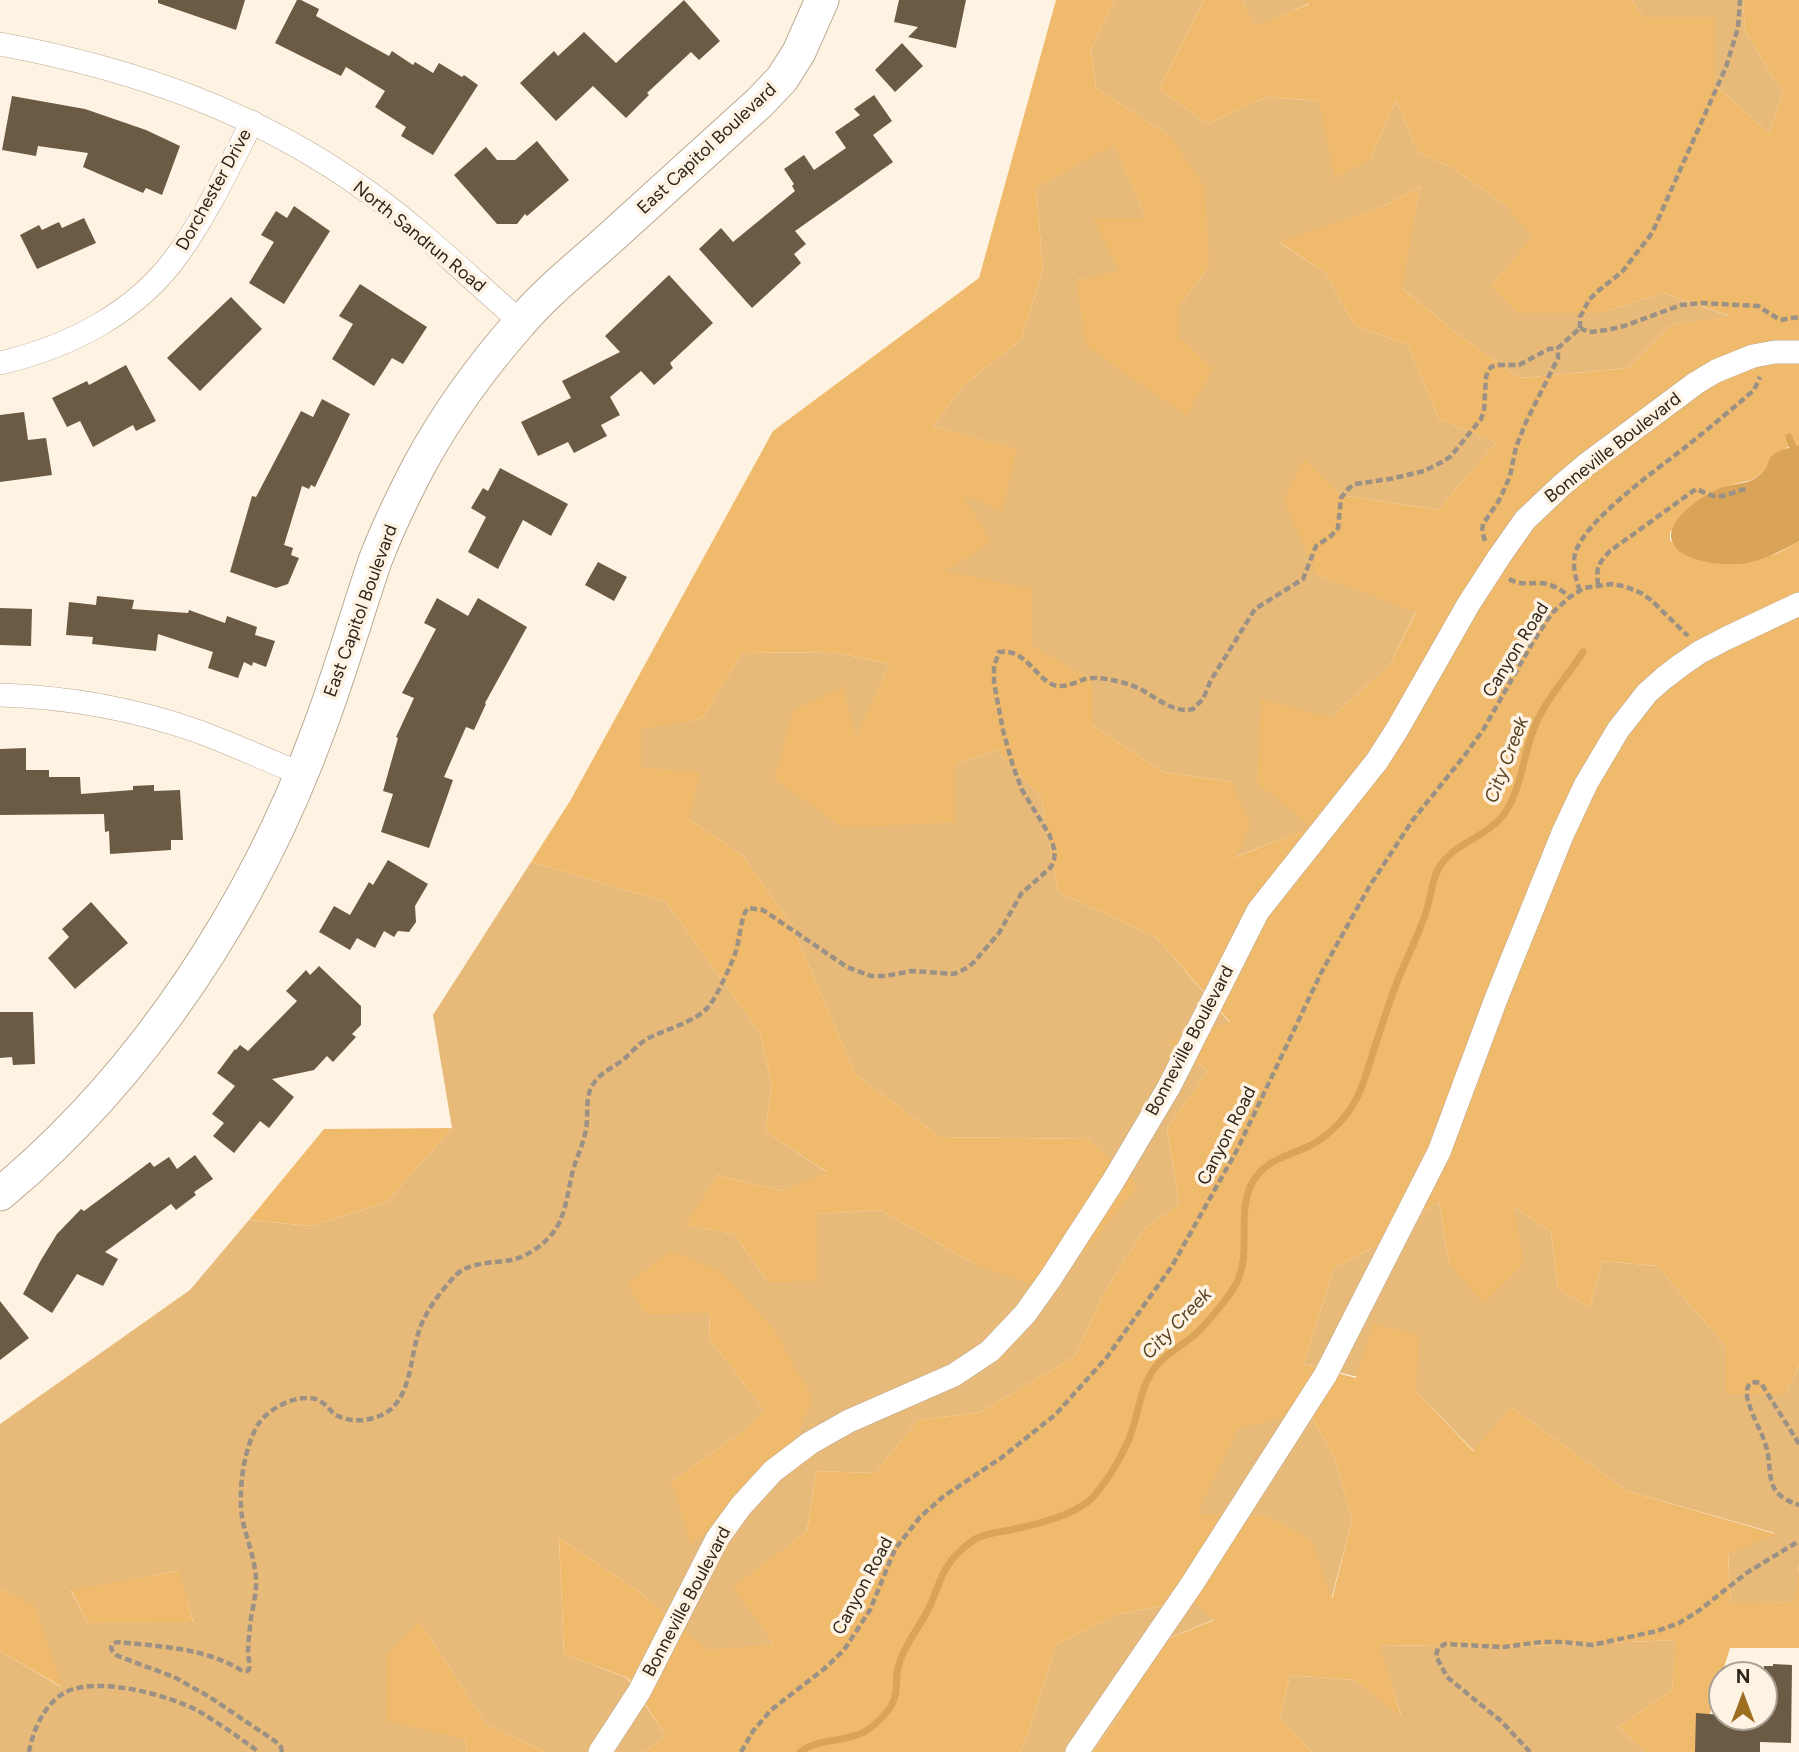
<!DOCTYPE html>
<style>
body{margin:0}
#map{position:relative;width:1799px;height:1752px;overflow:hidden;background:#fef2e3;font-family:Figtree,sans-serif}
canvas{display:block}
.north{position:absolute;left:1708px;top:1661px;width:70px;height:70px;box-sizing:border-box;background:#fef2e3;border:2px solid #aaa093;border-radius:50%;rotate:0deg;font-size:19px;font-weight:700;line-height:28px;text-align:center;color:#2c251b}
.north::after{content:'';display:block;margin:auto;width:24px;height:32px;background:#9d6e20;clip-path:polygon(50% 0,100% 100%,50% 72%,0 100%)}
</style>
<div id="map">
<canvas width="1799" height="1752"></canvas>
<div class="north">N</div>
</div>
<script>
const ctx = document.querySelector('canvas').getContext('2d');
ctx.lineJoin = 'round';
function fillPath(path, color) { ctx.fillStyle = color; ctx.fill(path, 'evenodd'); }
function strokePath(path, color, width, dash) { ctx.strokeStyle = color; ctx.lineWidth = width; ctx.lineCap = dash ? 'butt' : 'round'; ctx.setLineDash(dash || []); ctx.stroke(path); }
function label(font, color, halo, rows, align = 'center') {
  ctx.font = font + ' Figtree,sans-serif'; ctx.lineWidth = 7; ctx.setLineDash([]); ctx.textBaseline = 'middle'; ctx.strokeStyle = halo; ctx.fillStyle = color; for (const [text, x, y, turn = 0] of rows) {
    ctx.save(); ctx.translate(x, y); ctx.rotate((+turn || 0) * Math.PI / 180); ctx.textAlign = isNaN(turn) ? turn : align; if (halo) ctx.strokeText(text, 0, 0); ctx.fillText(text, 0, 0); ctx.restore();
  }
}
fillPath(new Path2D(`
 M1115,0H1204L1159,89L1208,124L1266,97L1319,101L1370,159L1396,100L1418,152L1451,167L1505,205L1533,237L1491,286L1601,313L1663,293L1732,317L1671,325L1628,368L1520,378L1460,336L1401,287L1420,187L1380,208L1280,243L1326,273L1354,325L1408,345L1439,419L1496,442L1438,510L1341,495L1304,460L1317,575L1416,611L1391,663L1331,718L1313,827L1235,857L1231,782L1163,772L1092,725V679L1032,647L944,571L962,494L1016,449L933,426L963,386L1021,340L1043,270L1036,188L1114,144L1146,218L1119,272L1076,280L1213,368L1179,338V306L1209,267L1170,136L1096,88L1091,49Z
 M1242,0H1307L1310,3L1255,27Z
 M1632,0H1743L1745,31L1783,93L1769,133L1715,85V17H1643Z
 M833,652L890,664L856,737L795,710L955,822V764L996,750L1041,797L1058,892L1156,937L1230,1023L1167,1041L1208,1071L1167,1128L1179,1204L1144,1229L1103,1295L1075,1356L981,1412L918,1420L875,1473L816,1471L807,1531L734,1587L773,1644L708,1651L641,1593L559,1538L564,1654L627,1678L666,1736L644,1752H546L487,1725L419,1621L465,1739L467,1752H0V1651L61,1687L34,1606L0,1588V1424L190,1290L249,1220L311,1226L387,1202L452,1128L433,1015L531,862L666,902L760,1033L772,1085L765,1131L828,1173L782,1191L717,1175L687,1225L734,1234L768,1282L817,1214L880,1210L975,1264L1137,1185L1088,1139L940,1137L855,1074L792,926L743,856L689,819L641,767V728L702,719L742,653ZM710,1312L813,1399L671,1482L743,1431L764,1410L709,1338ZM178,1571L193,1621L88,1623L71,1591Z
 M1439,1201L1449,1264L1514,1207L1551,1232L1558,1289L1590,1308L1602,1261L1657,1266L1726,1347L1785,1395L1799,1366V1564L1796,1602L1731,1604L1728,1553L1775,1533L1627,1491L1511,1407L1474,1451L1416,1391L1304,1364L1334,1268L1376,1246Z
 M1308,1411L1335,1459L1352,1520L1331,1600L1310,1540L1268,1516L1196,1515L1238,1428Z
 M1192,1600L1215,1619L1129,1655L1121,1713L1092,1752H1020L1028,1734L1056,1645L1119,1614Z
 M1677,1640L1672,1690L1618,1727L1645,1752H1312L1280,1718L1290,1675L1354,1680L1401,1715L1379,1645L1505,1647Z`), '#e7ba7a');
fillPath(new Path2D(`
 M1056,0H1115L1091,49L1096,88L1170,136L1205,188L1209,267L1179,306V337L1213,368L1187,416L1086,346L1076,280L1119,271L1093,218H1146L1114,145L1036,188L1043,270L1021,340L963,386L933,426L1017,449L1002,511L963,495L991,542L945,571L1032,589V646L1092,679V725L1163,772L1231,782L1251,824L1236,857L1312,827L1257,783L1261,699L1331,718L1391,663L1416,612L1317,575L1284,501L1304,459L1341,495L1438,510L1496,442L1439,419L1408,345L1354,325L1326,273L1279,242L1380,208L1420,187L1402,288L1460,336L1520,378L1628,368L1671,325L1730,316L1663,293L1601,313H1518L1491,286L1532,237L1505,205L1451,167L1418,152L1396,100L1370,159L1335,178L1319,101L1266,97L1208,124L1159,89L1204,0H1242L1255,26L1309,4L1307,0H1632L1643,17H1715V85L1769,133L1783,93L1745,31L1743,0H1799V445L1788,447L1770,459L1766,469L1752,480L1723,487L1670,532V540C1692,570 1736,565 1769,556C1779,554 1789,546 1799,541V1366L1785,1395L1726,1394V1347L1657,1266L1602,1261L1590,1308L1558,1289L1551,1232L1514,1207L1524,1264L1483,1303L1449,1264L1439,1201L1376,1246L1334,1268L1304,1364L1356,1378L1373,1323L1419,1336L1416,1391L1473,1451L1511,1407L1627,1491L1776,1534L1728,1554L1731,1603L1795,1602L1799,1564V1648H1730L1698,1752H1645L1618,1727L1672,1690L1676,1640L1505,1647L1380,1645L1401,1716L1354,1680L1290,1675L1280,1718L1312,1752H1092L1121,1713L1129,1655L1214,1620L1192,1600L1119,1614L1056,1645L1028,1734L1020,1752H644L666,1736L628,1678L564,1654L559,1538L641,1593L708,1650L773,1644L733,1587L807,1531L816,1471L875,1473L918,1420L981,1412L1075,1356L1103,1295L1144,1229L1179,1204L1167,1128L1208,1071L1166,1041L1230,1022L1156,937L1058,892L1041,797L996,750L955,764V822L843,828L774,778L794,710L843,687L856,736L890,664L833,652L742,653L702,719L641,729V767L700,773L689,819L743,856L792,926L855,1074L940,1137L1088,1139L1138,1185L1097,1237L1049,1291L975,1264L880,1210L817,1214V1281L768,1282L734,1234L686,1225L717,1175L782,1191L827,1172L765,1131L772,1085L760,1033L666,902L531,862L570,801L773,431L979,278ZM1308,1411L1335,1459L1352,1520L1332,1599L1311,1540L1268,1516L1197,1514L1238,1429Z
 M452,1128L387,1202L311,1226L249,1220L324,1129Z
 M670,1251L721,1271L775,1331L813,1399L781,1470L733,1508L691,1545L671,1482L743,1431L764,1410L709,1338L710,1313L645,1314L628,1284Z
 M179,1571L193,1622L88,1623L71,1590Z
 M0,1588L34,1605L62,1687L0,1651Z
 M419,1621L487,1725L546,1752H467L465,1739L386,1721V1656Z`), '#f0ba6d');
fillPath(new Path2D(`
 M1799,445V541C1779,552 1762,562 1739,564C1706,567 1642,552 1686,510C1696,501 1710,492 1723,487C1733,484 1745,484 1754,479C1758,476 1763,472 1766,468C1768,465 1768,461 1770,458C1776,451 1790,447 1799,445Z`), '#d9a458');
strokePath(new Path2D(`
 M1789,437L1799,462
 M800,1752C822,1737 841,1743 862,1733C870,1729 878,1722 884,1715C901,1697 894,1687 898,1668C903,1647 918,1629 928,1610C937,1591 942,1568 958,1553C963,1548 969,1543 975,1539C986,1533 998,1532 1010,1530C1035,1525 1079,1514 1095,1495C1108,1479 1121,1458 1129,1439C1139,1415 1139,1386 1157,1365C1167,1354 1179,1347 1191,1338C1203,1328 1230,1297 1237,1282C1252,1252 1236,1213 1252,1183C1265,1159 1289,1156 1311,1145C1325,1138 1340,1124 1349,1111C1363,1092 1370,1060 1378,1037C1384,1019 1390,1000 1397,982C1406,960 1417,938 1425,915C1430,902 1431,887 1436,874C1448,844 1482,840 1501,818C1524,790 1522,749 1539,717C1551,693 1569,674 1583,652`), '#d9a458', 7);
fillPath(new Path2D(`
 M158,0H245L236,30L158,3Z
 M297,0H301L319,9L316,16L389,56L392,51L413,65L415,62L433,73L439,63L462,77L464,75L478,85L433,155L401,136L406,127L375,107L385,91L346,67L341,76L275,43Z
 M684,0L720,41L699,60L691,52L647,93L649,95L626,118L593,86L556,121L520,83L554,51L558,56L584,32L616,63Z
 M899,0H966L956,48L908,37L918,27L894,22Z
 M902,43L923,66L895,92L875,70Z
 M874,95L892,121L873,135L893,162L795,231L806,244L794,254L801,263L752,308L699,249L721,228L733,242L795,191L792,186L794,184L784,169L804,155L814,170L846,148L835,132L860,115L854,109Z
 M12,96L85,109L146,130L180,146L162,195L146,188L143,193L83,167L88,153L38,146L36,156L2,150Z
 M537,141L569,180L527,216L525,214L517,224H497L454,175L486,147L497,160H515Z
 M294,206L330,231L284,304L249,283L274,242L261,235L276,211L287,218Z
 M84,218L96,243L37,269L20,235L39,225L42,230L59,222L62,228Z
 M669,275L713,323L670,363L673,368L654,385L641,371L610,397L620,415L601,425L607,436L574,453L568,442L538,456L521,422L571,398L562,381L620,352L605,336Z
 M360,284L427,327L403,364L392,358L374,386L332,359L353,324L339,316Z
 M231,297L262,329L200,391L167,358Z
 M126,365L156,421L136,431L133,425L93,447L80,421L67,427L52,398L87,381L89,385Z
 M322,399L350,414L315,487L311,485L309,489L302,486L284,545L293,548L291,555L299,558L288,584L276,588L230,572L252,496L256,497L301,411L313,417Z
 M24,412L28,440L46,438L52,475L0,482V415Z
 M500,468L568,504L551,536L523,520L498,569L468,552L486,517L471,508L483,488L488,491Z
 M598,562L627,577L614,601L585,585Z
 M97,596L134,600L132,609L188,613L189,610L225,623L227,616L257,627L255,635L275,641L266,667L253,662L252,666L244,662L238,678L208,668L213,652L158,634L156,651L92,644L93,637L66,635L69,602L96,605Z
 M437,598L468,616L478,598L527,627L485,703L486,704L474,730L466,727L444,777L453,780L429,848L381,832L393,794L383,791L398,738L396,737L414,698L402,693L436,629L424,623Z
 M0,608L32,609L31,646L0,645Z
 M26,748V770H49V777H80L81,794L133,790V786L154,785V791L180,790L183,840H171V850L110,854L109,831L105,832L104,814L0,815V749Z
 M388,860L428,884L415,906L416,922L409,932L398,931L394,937L384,931L375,948L357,938L350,950L319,932L334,906L350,915L369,882L373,885Z
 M91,902L128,943L75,989L48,958L69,937L62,929Z
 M319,966L361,1006V1025L352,1034L356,1037L333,1062L327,1056L314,1070L272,1079L294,1097L269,1128L260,1121L234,1153L213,1136L224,1123L212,1114L235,1086L217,1073L235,1049L236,1050L240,1045L248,1051L297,1001L286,991L306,970L310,975Z
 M0,1012H33L35,1064L13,1065L12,1057L0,1058Z
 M195,1155L213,1179L194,1192L196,1195L176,1210L171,1204L105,1252L118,1259L103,1286L77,1274L52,1313L23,1294L41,1260L57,1234L81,1209L84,1211L150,1162L154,1167L169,1157L177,1169Z
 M0,1301L29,1338L0,1360Z
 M1773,1664L1792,1665L1791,1743L1760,1742V1752H1695L1696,1713L1722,1715V1717H1764V1666H1773Z`), '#6b5a44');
const street = new Path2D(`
 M0,44C135,69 259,112 371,194C424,232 471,279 521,322
 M0,363C69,347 137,313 179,253C208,212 229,167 252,122
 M0,695C67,697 134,709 197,731C232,744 267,760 302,774
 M600,1752L639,1692L717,1539L741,1506L773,1471L810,1443L849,1421L954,1375L990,1351L1025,1314L1050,1279L1112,1183L1169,1087L1258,911L1377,761L1398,728L1468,605L1499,557L1525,520L1562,485L1587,464L1696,383L1716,371L1753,356L1775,352H1799
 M1077,1752L1192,1584L1326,1374L1439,1152L1496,999L1563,833L1586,784L1618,730L1647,693L1664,678L1681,665L1700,652L1727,638L1799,604`);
const secondary = new Path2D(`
 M0,1194C144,1075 255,904 319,729C340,673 356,617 375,561C388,527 404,494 421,462C448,413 482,366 519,324C545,293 578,267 608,240C658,194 709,149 759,103L782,79L799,52L822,0`);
strokePath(street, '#baa890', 24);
strokePath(secondary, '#baa890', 35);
strokePath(new Path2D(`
 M1580,328V317L1589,300L1598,291L1622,272L1652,233L1726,67L1738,28L1740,0
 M1580,328L1589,332L1607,330L1624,326L1681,305L1701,303L1758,306L1780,320L1799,317
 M1485,541L1482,531L1483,524L1498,502L1503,492L1510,476L1516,447L1526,422L1558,358V348L1580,328
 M1509,579C1519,585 1527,583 1538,583C1550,583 1561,589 1570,597
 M1598,585C1596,567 1598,564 1610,551L1696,489L1713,496H1723L1748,488
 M1580,591C1576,579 1572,567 1575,554C1583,522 1656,470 1683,449C1707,430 1731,410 1754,390L1760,377
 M1799,1444L1761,1383L1752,1382C1746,1387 1747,1390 1747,1397C1751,1414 1760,1428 1765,1443C1775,1472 1760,1492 1799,1505
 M29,1752C33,1730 44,1705 64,1693C96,1675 170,1695 200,1712C220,1724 240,1738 259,1752
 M282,1752L281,1747L275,1741L208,1696L174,1677L118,1656L113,1652L111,1648L112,1644L117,1642C158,1646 205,1648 241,1670L246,1671L249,1670C250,1664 249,1660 248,1654C248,1645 249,1636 250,1627C251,1611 257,1596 256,1579C255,1558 246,1538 242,1517C238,1490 244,1446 259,1423C270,1407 302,1391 320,1401C326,1404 330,1411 336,1415C353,1425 383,1420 395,1405C411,1386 411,1357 418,1334C424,1313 440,1292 455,1276C468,1262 493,1263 511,1260C528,1257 548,1242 557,1227C567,1209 568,1189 573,1170C577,1156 584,1143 586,1129C589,1114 584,1096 594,1083C601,1072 614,1067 623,1060C631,1053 638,1044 647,1039C665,1029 695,1023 709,1006C716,998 731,965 735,954C740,941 740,917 748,908L763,910L847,967L871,976H885L912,971L954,974L967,968L974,962L999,933L1021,894L1051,867L1054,860L1055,851L1049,834L1022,790L1012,763L1003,730L994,683V666L999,652C1023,649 1031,670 1048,682C1061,691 1072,683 1085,679C1093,677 1103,678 1112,680C1121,682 1130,684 1138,688C1155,696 1173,714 1193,709L1203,699L1211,680L1255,609L1303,579L1316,546L1331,536L1338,528L1341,498L1349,488L1355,484L1390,479L1424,471L1444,461L1451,456L1481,419L1484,411L1486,377L1488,371L1491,367L1498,365H1519L1549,349L1558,348
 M741,1752L753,1731L771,1710L824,1669L844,1650L870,1610L895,1549L920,1517L944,1496L1001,1458L1055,1415L1107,1357L1172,1266L1237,1150L1321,973L1369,887L1412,821L1465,755L1483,730L1533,642L1552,613L1570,597L1584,588L1611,584L1624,586L1641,593L1651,600L1688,636
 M1530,1752L1501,1721L1447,1677L1436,1656L1438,1648L1445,1644L1503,1647L1541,1642H1563L1592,1645L1657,1631L1679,1623L1697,1612L1748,1572L1799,1541`), '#9b9184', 4.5, [7, 3.5]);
strokePath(street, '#fff', 23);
strokePath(secondary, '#fff', 33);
label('18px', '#2c251b', '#fef2e3', [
 ["East Capitol Boulevard",707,149,-43],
 ["Dorchester Drive",214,190,-61],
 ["North Sandrun Road",419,237,39],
 ["Bonneville Boulevard",1613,448,-38],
 ["East Capitol Boulevard",361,611,-70],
 ["Canyon Road",1516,650,-58],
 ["Bonneville Boulevard",1190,1041,-62],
 ["Canyon Road",1227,1136,-63],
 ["Canyon Road",863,1586,-62],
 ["Bonneville Boulevard",687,1602,-62]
]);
label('italic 19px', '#594221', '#fef2e3', [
 ["City Creek",1507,760,-69],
 ["City Creek",1177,1324,-46]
]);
</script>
